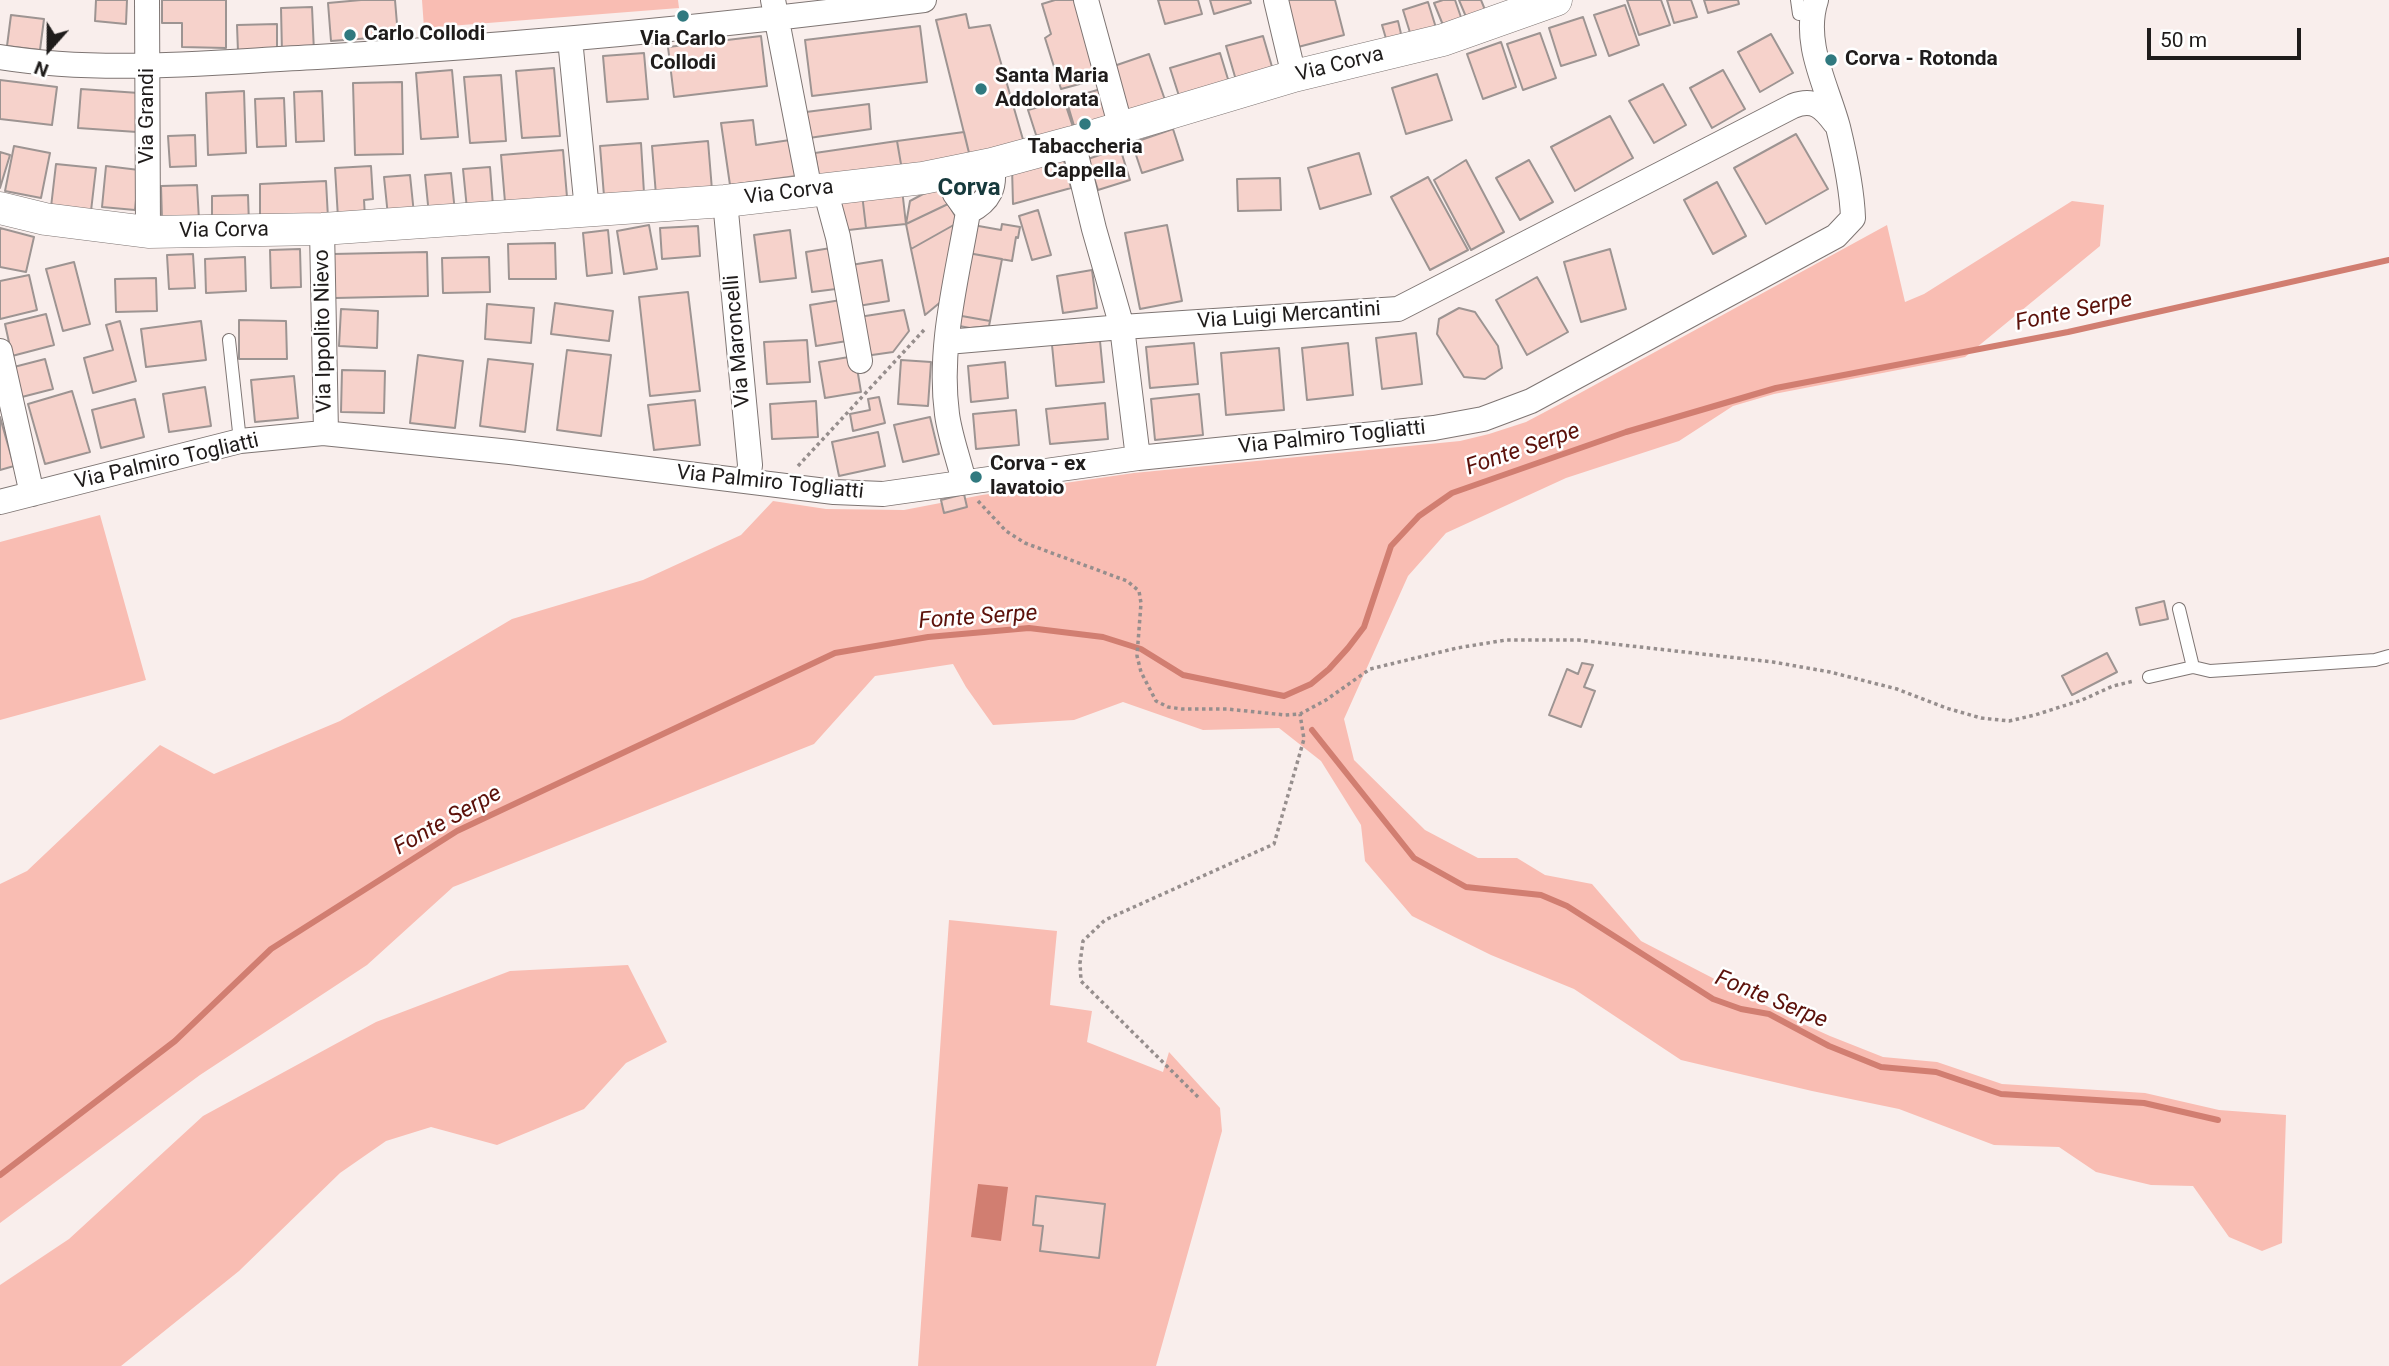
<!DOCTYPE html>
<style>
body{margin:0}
#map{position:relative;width:2389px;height:1366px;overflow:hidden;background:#f9eeec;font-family:Roboto,sans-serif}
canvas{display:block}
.north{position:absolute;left:14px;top:14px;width:70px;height:70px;-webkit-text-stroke:5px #fff;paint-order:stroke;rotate:201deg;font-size:19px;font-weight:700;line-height:28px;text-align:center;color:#1f1c1b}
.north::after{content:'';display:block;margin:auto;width:24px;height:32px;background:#1f1c1b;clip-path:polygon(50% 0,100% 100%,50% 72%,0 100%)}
.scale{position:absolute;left:2147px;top:28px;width:154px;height:32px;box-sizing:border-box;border:4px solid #1f1c1b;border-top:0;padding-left:9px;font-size:21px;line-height:24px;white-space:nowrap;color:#1f1c1b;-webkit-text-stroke:5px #fff;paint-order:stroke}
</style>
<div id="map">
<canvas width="2389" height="1366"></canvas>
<div class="north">N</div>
<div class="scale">50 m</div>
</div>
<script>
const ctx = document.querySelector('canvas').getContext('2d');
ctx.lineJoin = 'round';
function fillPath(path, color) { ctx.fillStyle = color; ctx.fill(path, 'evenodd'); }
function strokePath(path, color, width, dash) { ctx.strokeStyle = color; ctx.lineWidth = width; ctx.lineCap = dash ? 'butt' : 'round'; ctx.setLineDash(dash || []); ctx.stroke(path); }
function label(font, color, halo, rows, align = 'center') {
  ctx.font = font + ' Roboto,sans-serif'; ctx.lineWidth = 5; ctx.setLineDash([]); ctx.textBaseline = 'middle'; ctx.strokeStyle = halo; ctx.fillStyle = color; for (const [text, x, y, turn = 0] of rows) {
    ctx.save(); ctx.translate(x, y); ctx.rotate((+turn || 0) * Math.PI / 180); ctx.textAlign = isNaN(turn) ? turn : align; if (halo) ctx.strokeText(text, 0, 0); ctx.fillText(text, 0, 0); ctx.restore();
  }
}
fillPath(new Path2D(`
 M422,0H678L679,8L424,28Z
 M2072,201L2104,205L2100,246L1965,357L1774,394L1733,406L1679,441L1566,478L1446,533L1408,576L1344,719L1354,760L1425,830L1478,858H1517L1545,875L1592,884L1641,941L1790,1018L1830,1036L1883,1057L1937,1062L2002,1084L2145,1093L2219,1110L2286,1115L2282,1243L2262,1251L2229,1237L2193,1186L2151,1185L2096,1172L2059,1147L1994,1145L1899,1109L1812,1091L1681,1060L1574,989L1491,955L1412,916L1365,861L1361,825L1321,761L1279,728L1203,730L1123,702L1074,720L993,725L966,687L953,664L875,676L814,744L453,887L367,965L200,1075L0,1223V884L27,871L160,745L214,774L340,721L512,619L643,580L741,535L773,501L826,509L904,510L982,495L1134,473L1460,441L1489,434L1526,422L1560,404L1887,225L1905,302L1924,294Z
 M100,515L146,680L0,720V542Z
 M949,920L1057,931L1050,1005L1092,1011L1087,1042L1163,1072L1169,1052L1220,1108L1222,1131L1156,1366H918ZM1036,1196L1104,1204L1098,1257L1040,1250L1043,1226L1033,1224Z
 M628,965L667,1042L626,1063L584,1109L497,1145L431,1127L386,1141L340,1173L239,1271L121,1366H0V1285L69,1239L203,1116L376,1022L510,971Z`), '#f9bdb3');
fillPath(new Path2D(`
 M978,1184L1008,1187L1001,1241L971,1237Z`), '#d17e71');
strokePath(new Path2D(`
 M1312,730L1414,858L1466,887L1541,895L1567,906L1713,999L1741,1009L1769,1014L1829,1046L1881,1067L1936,1072L2001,1094L2144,1103L2218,1120
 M0,1175L175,1041L271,949L457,831L835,653L928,637L1029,628L1103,637L1141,649L1183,675L1284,696L1311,684L1329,669L1348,648L1364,627L1391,546L1419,516L1452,493L1626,432L1776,388L2068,332L2389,260`), '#d17e71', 6);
const building = new Path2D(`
 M96,0H127L126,24L95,21Z
 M162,0H226V48L182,47V23H162Z
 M361,0H395L398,36L331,41L328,3Z
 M1055,0H1080L1102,78L1061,89L1045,38L1051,34L1042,4Z
 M1158,0H1198L1202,14L1165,24Z
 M1210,0H1250L1251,3L1214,14Z
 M1285,0H1335L1344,35L1298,47Z
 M1443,0H1455L1463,23L1445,30L1434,3Z
 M1459,0H1481L1488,17L1469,24Z
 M1627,0H1661L1670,25L1639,35Z
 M1667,0H1691L1697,17L1674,23Z
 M1704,0H1738L1739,4L1708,13Z
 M1428,2L1437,31L1412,39L1403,10Z
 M1625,5L1639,45L1609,56L1594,15Z
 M312,7L314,52L282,53L281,8Z
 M966,14L969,28L990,25L1024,143L970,157L936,20Z
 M11,15L44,19L40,50L7,46Z
 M1583,17L1596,55L1561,66L1549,28Z
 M1398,21L1402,38L1387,42L1382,25Z
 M277,24V51L238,52L237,25Z
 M920,26L927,82L812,96L805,40Z
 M1540,33L1556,78L1523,90L1507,44Z
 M1771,34L1793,73L1760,92L1738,52Z
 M761,36L767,86L674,97L668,47Z
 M1263,36L1275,77L1238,87L1226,46Z
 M1501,42L1516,87L1483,99L1467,54Z
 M644,53L648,99L607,102L603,56Z
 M1220,53L1231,89L1180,99L1170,68Z
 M1149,54L1165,100L1127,113L1111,67Z
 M554,68L560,136L522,138L516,71Z
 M452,70L458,137L421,139L416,73Z
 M1723,70L1745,109L1712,128L1690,88Z
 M1437,74L1452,120L1406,134L1392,88Z
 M501,75L506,141L470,143L464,77Z
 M0,80L57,87L52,125L0,119Z
 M402,82L403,154L355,155L353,83Z
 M1663,84L1686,125L1654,143L1629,101Z
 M81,89L139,93L137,132L78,128Z
 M1101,89L1111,118L1075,129L1066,99Z
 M244,91L246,153L208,155L206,93Z
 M322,91L324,141L296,142L294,92Z
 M284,98L286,146L257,147L255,99Z
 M1064,100L1074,130L1038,141L1028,110Z
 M869,104L871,129L809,138L806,112Z
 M1610,116L1633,158L1575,191L1551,147Z
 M753,120L756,145L790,140L796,176L730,185L721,123Z
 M1173,129L1183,160L1142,173L1132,143Z
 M964,132L970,157L902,170L897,141Z
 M1796,134L1828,189L1766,224L1734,168Z
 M195,135L196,166L170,167L168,136Z
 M708,141L712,190L656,195L652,146Z
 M897,141L902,170L819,179L815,153Z
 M641,143L644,193L604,196L600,146Z
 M14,146L50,153L41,198L5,191Z
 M1120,148L1130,180L1098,190L1088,159Z
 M563,150L567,197L505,202L501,155Z
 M0,152L10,155L0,188Z
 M1062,153L1071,188L1013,204L1012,168Z
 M1359,153L1371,194L1320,209L1308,168Z
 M1466,160L1504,232L1471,250L1434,180Z
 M1529,160L1553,202L1520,220L1496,178Z
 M56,164L96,168L91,211L51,207Z
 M106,166L139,170L135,210L102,207Z
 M371,166L373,199L364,200L365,217L338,218L335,168Z
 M490,167L493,206L467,209L463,169Z
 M451,173L455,212L429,215L425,175Z
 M410,175L414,214L388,216L384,177Z
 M1428,177L1468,250L1430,270L1391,197Z
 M1280,178L1281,210L1238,211L1237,179Z
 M326,181L328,218L260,221V184Z
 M1717,182L1746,236L1713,254L1684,200Z
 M197,185L199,220H162L161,186Z
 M938,186L948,204L906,224L910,201Z
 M902,189L906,224L866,228L862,194Z
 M862,194L866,228L840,231L836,196Z
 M248,195L249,225L212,226V196Z
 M948,204L959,222L911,249L906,224Z
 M1038,210L1051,255L1032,260L1019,216Z
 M959,222L943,300L925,315L911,249Z
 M1002,224L1020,227L1018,238L1016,237L1012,261L968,253L973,225L1001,230Z
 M649,225L657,269L624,274L617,231Z
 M1167,225L1182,301L1140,309L1125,233Z
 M698,226L700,256L662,259L660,228Z
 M0,228L34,237L26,272L0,267Z
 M608,230L612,273L587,276L583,233Z
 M790,230L796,278L760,282L754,235Z
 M555,243L556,279H509L508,244Z
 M837,247L844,288L812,292L806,252Z
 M300,249L301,287L271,288L270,250Z
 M1610,249L1626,309L1581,322L1564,262Z
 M427,252L428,296L335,298L333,254Z
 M968,253L1002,259L990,321L956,315Z
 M193,254L195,288L169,289L167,255Z
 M245,257L246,291L206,293L205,259Z
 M489,257L490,292L443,293L442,258Z
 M882,260L889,301L858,306L851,265Z
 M74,262L90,324L63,331L46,269Z
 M1092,270L1097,308L1063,313L1057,276Z
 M29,275L37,310L0,319V281Z
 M1537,277L1568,332L1527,355L1496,300Z
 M156,278L157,311L116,312L115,279Z
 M688,292L700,391L650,396L639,297Z
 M841,300L847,341L816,346L810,305Z
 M555,303L613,311L609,341L551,334Z
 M487,304L534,308L531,343L485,339Z
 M1459,308L1475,312L1498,346L1502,368L1485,379L1464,377L1437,334L1439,319Z
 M341,309L378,311L377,348L339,346Z
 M904,310L909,331L893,352L865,356L859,317Z
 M46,314L54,345L12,356L5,324Z
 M956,315L990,321L989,326L970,328L954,325Z
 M239,320L286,321L287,359H239Z
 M120,321L136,381L93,393L84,358L113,350L106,325Z
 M201,321L206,360L146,367L141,329Z
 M1416,333L1422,384L1382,389L1376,338Z
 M807,340L810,382L767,384L764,342Z
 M1100,341L1104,382L1056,386L1052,345Z
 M1194,343L1198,384L1150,388L1146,347Z
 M1348,343L1353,395L1307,400L1302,348Z
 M1279,348L1284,410L1226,415L1221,353Z
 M567,350L611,355L601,436L557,430Z
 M418,355L463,361L455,428L410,423Z
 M855,356L861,392L825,398L819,362Z
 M45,359L53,389L18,398L10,368Z
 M488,359L533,364L525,432L480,426Z
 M901,360L931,362L928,406L898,404Z
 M1005,362L1008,398L971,402L968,366Z
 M342,370L385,371L384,413L341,412Z
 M294,376L298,418L255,422L251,380Z
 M205,387L211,426L169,432L163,394Z
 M72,391L90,452L45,464L28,404Z
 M1199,394L1203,435L1155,440L1151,399Z
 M879,397L885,423L853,431L850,414L870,410L868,399Z
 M135,399L144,437L101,448L92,410Z
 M695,400L700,445L654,450L648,405Z
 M816,401L818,437L772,439L770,404Z
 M1105,403L1108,439L1050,444L1046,409Z
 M1016,410L1019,445L976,449L973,414Z
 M0,417L14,466L0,470Z
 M930,417L939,454L903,462L894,425Z
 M878,432L885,466L839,476L832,442Z
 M964,494L967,507L944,513L941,500Z
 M2164,601L2168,619L2140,625L2136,608Z
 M2107,653L2117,672L2072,695L2062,676Z
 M1582,663L1593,665L1584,687L1595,691L1581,727L1549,715L1567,669L1578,674Z
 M1036,1196L1105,1204L1099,1258L1040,1251L1043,1226L1033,1225Z`);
fillPath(building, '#f6d2cb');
strokePath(building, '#9d9492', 2);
const service = new Path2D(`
 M1797,0L1799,14
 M229,340L240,441
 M2179,609L2193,667L2210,671L2375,660L2389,656
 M2149,677L2193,667`);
const minor = new Path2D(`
 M147,0L148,232
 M773,0L810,191
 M1086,0L1121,128
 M1276,0L1294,76
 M570,39L587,210
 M0,57C105,74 212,62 317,57C520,45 723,26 924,0
 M1073,142L1094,229L1122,327L1138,458
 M948,174L955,194L968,212
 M825,189L838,237L860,361
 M725,201L750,465L748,481
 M968,212C990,201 996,187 992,164
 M322,229L326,433
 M947,342L1122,327L1398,309L1793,106C1814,98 1823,107 1835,123
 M0,351L32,494
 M964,482C959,460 950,437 947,414C938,347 957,278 968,212
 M0,502L240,441L323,433L510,452L834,492L883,494L1138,458L1434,428L1483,419L1531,401L1836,236L1853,218C1852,188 1845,156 1838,127C1827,86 1802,43 1816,0`);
const tertiary = new Path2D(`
 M0,208L45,219L148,232L322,229L725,201L923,178L992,164L1073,142L1294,76L1443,40L1556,0`);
strokePath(service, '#7e7573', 14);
strokePath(minor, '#7e7573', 26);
strokePath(tertiary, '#7e7573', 33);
strokePath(new Path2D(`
 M798,466L924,330
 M978,501L1006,531L1025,543L1127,581L1139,591L1141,603L1137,656L1141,672L1156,701L1168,707L1182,709H1227L1285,715L1300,714L1326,700L1370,669L1457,648L1506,640H1578L1773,662L1830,672L1897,689L1946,708L1981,718L2009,721L2035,715L2082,700L2113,686L2134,681
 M1198,1097L1081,981L1080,963L1083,941L1105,920L1274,844L1304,739L1300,714`), '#968e8d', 3.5, [3.5, 3.5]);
strokePath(service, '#fff', 12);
strokePath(minor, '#fff', 24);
strokePath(tertiary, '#fff', 32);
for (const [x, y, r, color] of [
 [683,16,7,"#30797f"],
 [350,35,7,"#30797f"],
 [1831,60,7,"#30797f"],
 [981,89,7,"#30797f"],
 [1085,124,7,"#30797f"],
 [976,477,7,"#30797f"]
]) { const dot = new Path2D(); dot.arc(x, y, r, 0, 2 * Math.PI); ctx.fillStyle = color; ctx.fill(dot); strokePath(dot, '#fff', 2.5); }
label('bold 21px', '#1f1c1b', '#fff', [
 ["Carlo Collodi",364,35],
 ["Via Carlo",683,40,"center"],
 ["Collodi",683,64,"center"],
 ["Corva - Rotonda",1845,60],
 ["Santa Maria",995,77],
 ["Addolorata",995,101],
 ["Tabaccheria",1085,148,"center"],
 ["Cappella",1085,172,"center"],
 ["Corva - ex",990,465],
 ["lavatoio",990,489]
], 'left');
label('21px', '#1f1c1b', '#fff', [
 ["Via Corva",1340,65,-14],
 ["Via Grandi",148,116,-90],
 ["Via Corva",789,193,-7],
 ["Via Corva",224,231,-1],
 ["Via Luigi Mercantini",1289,316,-4],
 ["Via Ippolito Nievo",324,331,-91],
 ["Via Maroncelli",738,341,-95],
 ["Via Palmiro Togliatti",1332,438,-6],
 ["Via Palmiro Togliatti",167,462,-13],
 ["Via Palmiro Togliatti",770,483,6]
]);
label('italic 23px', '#5c110a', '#fff', [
 ["Fonte Serpe",2074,312,-12],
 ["Fonte Serpe",1523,450,-19],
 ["Fonte Serpe",978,618,-4],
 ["Fonte Serpe",448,821,-29],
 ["Fonte Serpe",1771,1000,22]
]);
label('bold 24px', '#16393c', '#fff', [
 ["Corva",969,189]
]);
</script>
